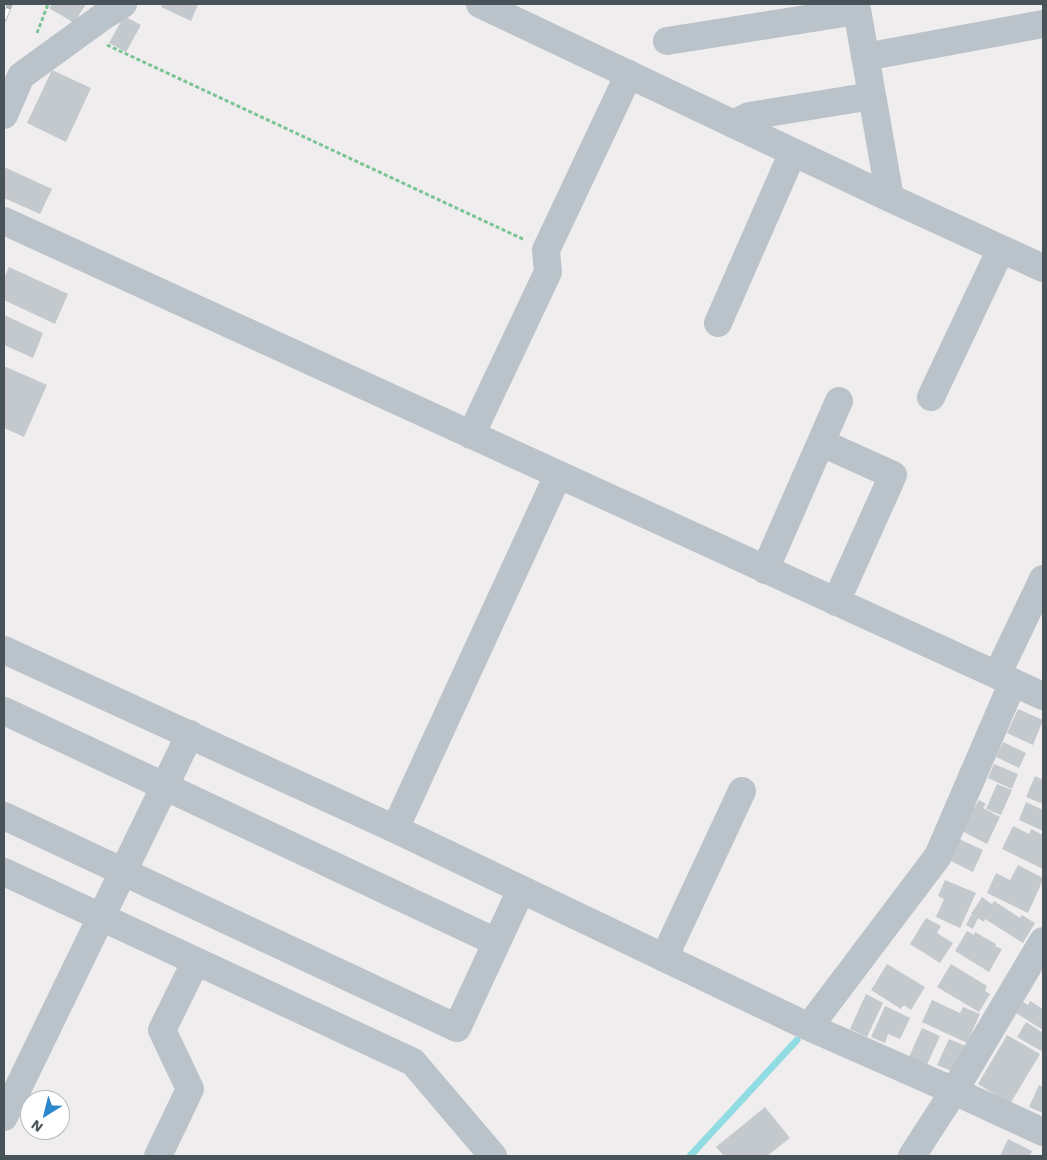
<!DOCTYPE html>
<style>
body{margin:0}
#map{position:relative;width:1047px;height:1160px;overflow:hidden;background:#f0edee;font-family:"Work Sans",sans-serif}
canvas{display:block}
.frame{position:absolute;inset:0;border:5px solid #475359;pointer-events:none}
.north{position:absolute;left:20px;top:1090px;width:50px;height:50px;box-sizing:border-box;background:#fff;border:1px solid #b5babd;border-radius:50%;rotate:216deg;font-size:14px;font-weight:700;line-height:20px;text-align:center;color:#475359}
.north::after{content:'';display:block;margin:auto;width:18px;height:22px;background:#2c87cb;clip-path:polygon(50% 0,100% 100%,50% 72%,0 100%)}
</style>
<div id="map">
<canvas width="1047" height="1160"></canvas>
<div class="frame"></div>
<div class="north">N</div>
</div>
<script>
const ctx = document.querySelector('canvas').getContext('2d');
ctx.lineJoin = 'round';
function strokePath(path, color, width, dash) { ctx.strokeStyle = color; ctx.lineWidth = width; ctx.lineCap = dash ? 'butt' : 'round'; ctx.setLineDash(dash || []); ctx.stroke(path); }
function fillPath(path, color) { ctx.fillStyle = color; ctx.fill(path, 'evenodd'); }
strokePath(new Path2D(`
 M690,1156L797,1040`), '#91dce2', 7);
fillPath(new Path2D(`
 M52,4H86L74,23L49,8Z
 M163,4H195L198,5L191,21L161,7Z
 M124,16L141,25L126,52L109,43Z
 M52,70L91,88L66,142L27,123Z
 M4,167L52,189L40,214L4,198Z
 M9,267L68,294L55,324L4,300V278Z
 M4,315L43,333L33,358L4,345Z
 M4,366L47,385L24,437L4,428Z
 M1018,709L1043,720L1033,745L1007,733Z
 M1003,742L1026,753L1019,768L996,757Z
 M994,764L1018,774L1012,789L988,778Z
 M1035,776L1043,780V804L1026,797Z
 M997,784L1012,790L1001,815L986,809Z
 M979,800L986,804L983,808L1000,817L987,844L958,829L970,806L974,808Z
 M1026,802L1043,810V831L1019,820Z
 M1013,826L1029,834L1031,829L1043,835V869L1002,849Z
 M957,838L983,850L973,872L947,859Z
 M1018,865L1043,878V880L1028,913L987,893L996,873L1010,880Z
 M945,880L976,893L960,928L936,917L944,899L938,896Z
 M982,897L992,904L994,901L1020,918L1022,915L1035,923L1023,943L985,919L984,922L971,914Z
 M971,915L978,918L973,929L966,925Z
 M926,918L941,926L937,933L953,943L940,963L910,944Z
 M967,931L974,935L975,932L996,944L995,946L1002,949L989,972L955,951Z
 M887,964L925,987L911,1010L904,1005L901,1009L871,990Z
 M951,964L987,986L985,991L990,994L979,1012L937,987Z
 M866,994L883,1003L867,1037L850,1029Z
 M932,1000L960,1013L963,1007L980,1014L967,1043L922,1022Z
 M1030,1001L1043,1009V1030L1016,1013L1023,1002L1028,1005Z
 M885,1006L910,1018L900,1039L888,1034L885,1043L871,1037Z
 M1026,1022L1043,1033V1052L1017,1037Z
 M922,1028L940,1036L926,1067L908,1059Z
 M1007,1035L1040,1054L1010,1104L978,1084Z
 M949,1039L966,1046L954,1072L937,1065Z
 M1039,1085L1043,1087V1113L1029,1107Z
 M765,1107L790,1138L767,1156H724L716,1147Z
 M1008,1139L1032,1151L1030,1156H1000Z`), '#c4c9cd');
strokePath(new Path2D(`
 M37,33L48,4
 M107,45L525,240`), '#7bc496', 3, [4, 2.5]);
strokePath(new Path2D(`
 M480,4L890,198L1043,268
 M856,4L890,198
 M667,41L857,11
 M865,57L1043,24
 M4,115L21,76L105,15L123,4
 M733,124L749,116L872,96
 M4,221L1043,696
 M718,323L793,152
 M931,397L1001,249
 M471,435L548,272L546,250L629,74
 M822,443L893,475L836,602
 M765,570L839,401
 M4,650L395,829L809,1027L954,1091L1043,1132
 M997,675L1043,579
 M4,711L496,942
 M4,816L457,1028L521,890
 M395,829L558,475
 M4,872L413,1062L493,1156
 M664,958L742,791
 M809,1027L938,856L1013,682
 M4,1117L190,734
 M158,1156L190,1089L162,1030L196,961
 M912,1156L954,1091L1043,941`), '#bac3c9', 28);
const rail = new Path2D(`
 M4,19L10,4`);
strokePath(rail, '#b0b4b7', 5.5);
strokePath(rail, '#fff', 4, [11]);
</script>
